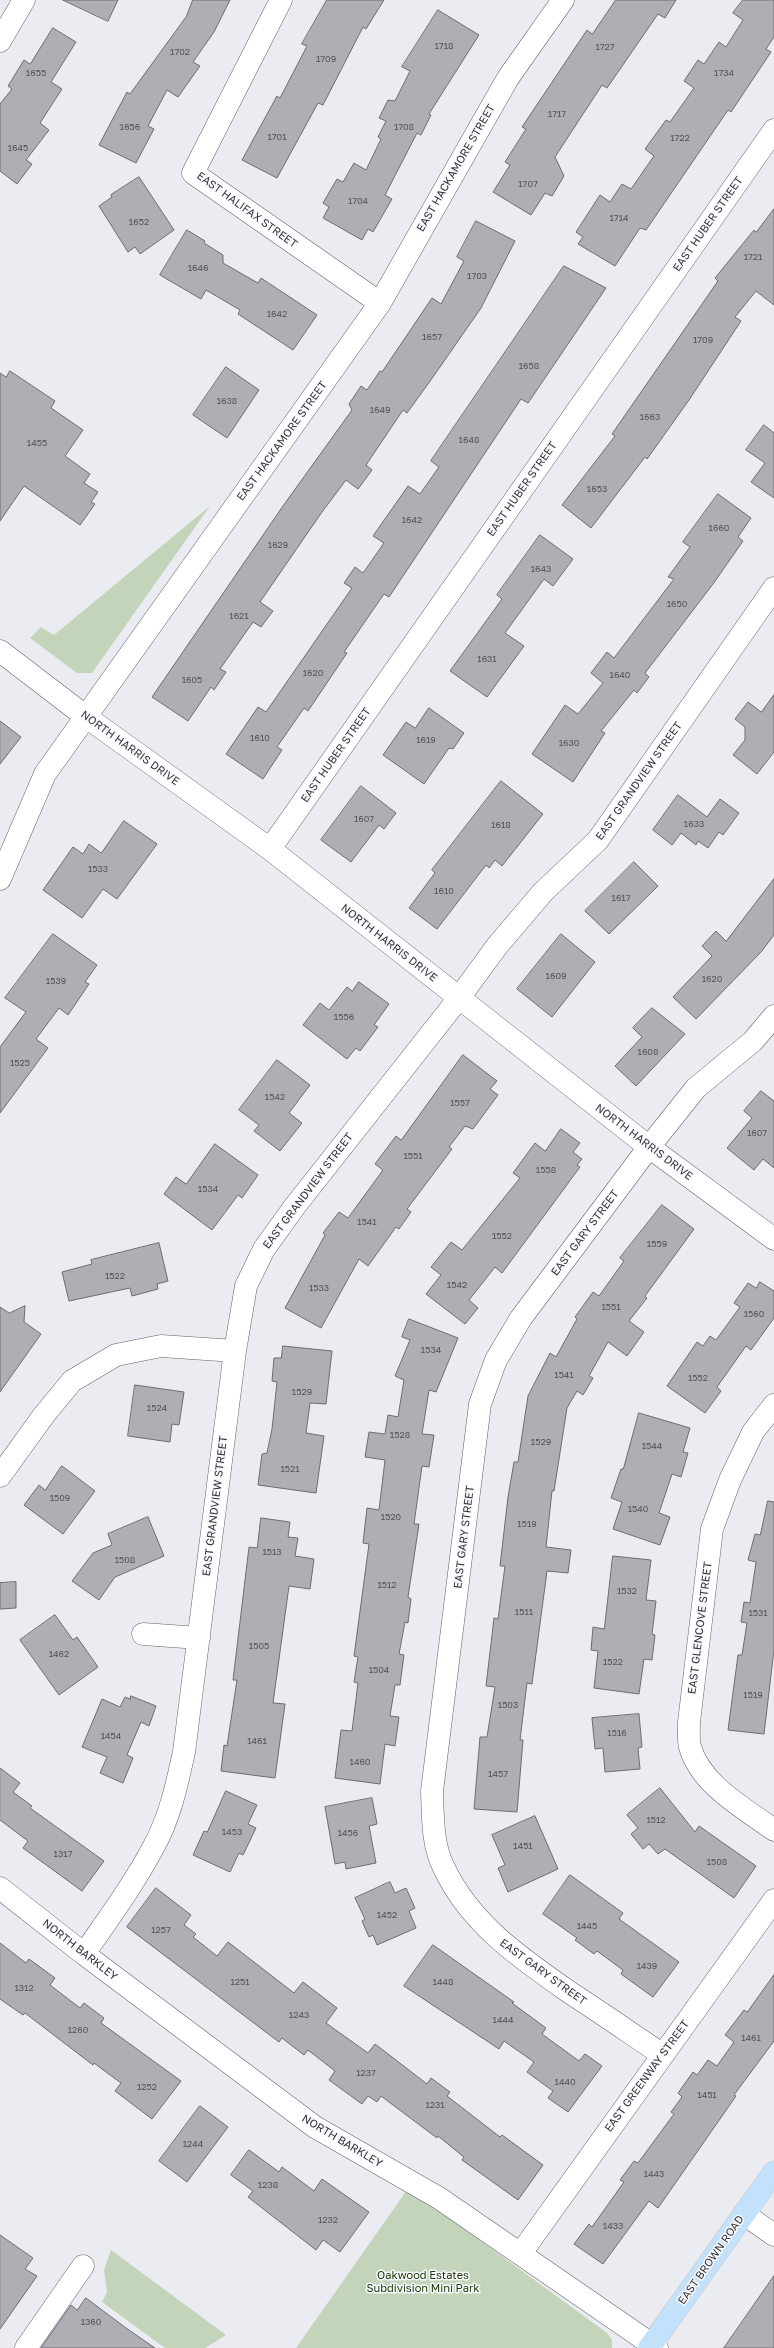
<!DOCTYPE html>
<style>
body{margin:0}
canvas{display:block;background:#ebecf1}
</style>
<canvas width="774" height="2348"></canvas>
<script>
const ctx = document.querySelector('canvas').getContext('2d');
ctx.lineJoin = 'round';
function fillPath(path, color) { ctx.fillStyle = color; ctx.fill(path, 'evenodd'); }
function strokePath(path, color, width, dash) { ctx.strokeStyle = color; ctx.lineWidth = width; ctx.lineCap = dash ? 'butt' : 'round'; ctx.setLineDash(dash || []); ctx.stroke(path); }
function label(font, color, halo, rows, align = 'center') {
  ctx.font = font + ' "Golos Text",sans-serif'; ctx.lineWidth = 3; ctx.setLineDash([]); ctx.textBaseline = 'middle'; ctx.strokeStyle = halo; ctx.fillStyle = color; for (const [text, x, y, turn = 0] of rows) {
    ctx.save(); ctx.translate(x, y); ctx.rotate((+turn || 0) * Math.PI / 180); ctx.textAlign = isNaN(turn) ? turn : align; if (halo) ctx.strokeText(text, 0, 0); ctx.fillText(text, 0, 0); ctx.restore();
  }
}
fillPath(new Path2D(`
 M210,506L92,673H77L30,638L41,627L54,635Z
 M407,2190L448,2217L607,2333L612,2340V2348H296Z
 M111,2250L226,2335L205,2348H165L102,2302L107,2292L104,2270Z`), '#c4d4bb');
const building = new Path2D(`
 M63,0H118L108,21Z
 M193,0H230L214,32L193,62L200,66L178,97L167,90L148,126L154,129L136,163L99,145L127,92L130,94L186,17Z
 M327,0H384L366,29L363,27L323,105L318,103L277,178L242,160L277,96L280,98L307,46L302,44Z
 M616,0H676L665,18L658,14L607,88L602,85L555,157L564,176L552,196L545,193L531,215L493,192L510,165L505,162L526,129L522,127L587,30L592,34Z
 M743,0H774V37L766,49L771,52L731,112L728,110L646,230L640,228L615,266L578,244L583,237L576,232L600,195L610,202L622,184L631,189L654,156L645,149L666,120L670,122L694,88L684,81L698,60L704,64L719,42L726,47L743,20L733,13Z
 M438,10L479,35L429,114L431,115L421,135L417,133L385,195L392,199L373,232L368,229L362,240L323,218L329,207L323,203L337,179L343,182L354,163L366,170L381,139L378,137L386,121L379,118L388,100L395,101L410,71L402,67Z
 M53,28L76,42L51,82L62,89L40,123L49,130L26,160L32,164L17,184L0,171V104L12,89L8,86L24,60L30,64Z
 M139,177L174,230L140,254L135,247L128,252L99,206L112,197L111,195Z
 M774,209V305L756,291L735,317L741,321L689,400L647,459L645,457L591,528L562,505L615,436L612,434L718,281L715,278L754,230L756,232Z
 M476,221L515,241L481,308L433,377L407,413L403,410L366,465L372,470L358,489L346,480L322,512L260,602L273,611L261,627L253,622L220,669L226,672L214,690L211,687L188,721L152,697L283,506L352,410L349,404L361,386L367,390L380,371L382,372L432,298L441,304L464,261L457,257Z
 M187,230L205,241L204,243L223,255V263L258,283L261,278L317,315L293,350L238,314L240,310L206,290L201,299L160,275Z
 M564,266L606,288L528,403L521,399L389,597L384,594L344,652L347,653L308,711L304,708L277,747L282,750L263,779L226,754L258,707L266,712L352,588L344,583L355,567L363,573L384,543L373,536L408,486L420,494L439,467L431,461Z
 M226,367L259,390L227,438L193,415Z
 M10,371L55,401L51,408L83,430L65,456L90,474L84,483L98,492L91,502L95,504L80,525L24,486L0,521V373L6,377Z
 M764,425L774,433V498L751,482L765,463L746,450Z
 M718,494L751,518L738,537L743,541L713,584L645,673L649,677L637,693L634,690L601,731L605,733L573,782L532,754L565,705L578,714L603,683L591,673L607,652L614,658L674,579L668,577L690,547L683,542Z
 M540,535L573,559L553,586L544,579L505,633L524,646L487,697L450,671L502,599L497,595Z
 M774,695V752L757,774L733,755L745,740V727L735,719L748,702L761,712Z
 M429,708L464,733L453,749L449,748L424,784L383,755L406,722L415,728Z
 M0,721L21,737L0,764Z
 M501,781L543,814L502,866L495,860L489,868L486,865L437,929L409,908L435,873L432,870Z
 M361,786L396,813L384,829L379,825L351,862L321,840Z
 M678,795L707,817L720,799L739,813L723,835L719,832L708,848L698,841L696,845L681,833L672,845L653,830Z
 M124,821L157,844L117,899L103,889L82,918L43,890L73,847L83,854L89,844L101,853Z
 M634,862L658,886L609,934L585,911Z
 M774,879V935L761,952L696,1019L673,997L712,956L702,946L716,931L726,941Z
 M53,934L97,965L85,982L89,984L68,1015L59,1008L36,1039L48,1048L0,1113V1047L26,1012L5,998Z
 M561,934L595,962L552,1017L517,989Z
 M359,982L389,1004L374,1025L378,1027L360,1051L356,1048L347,1059L303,1025L320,1003L329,1010L347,987L352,991Z
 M652,1008L685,1034L636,1086L615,1066L642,1037L633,1028Z
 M463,1055L497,1081L490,1089L498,1095L473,1129L465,1126L449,1147L452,1149L407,1209L411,1212L399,1229L396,1227L368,1266L359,1259L321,1328L285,1308L325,1235L323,1233L339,1212L348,1218L383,1170L375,1164L396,1136L401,1140Z
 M277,1060L310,1085L289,1113L302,1123L280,1151L254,1131L259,1125L239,1110Z
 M761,1091L774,1101V1168L763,1159L754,1170L727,1148L752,1118L744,1111Z
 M561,1129L580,1143L573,1152L582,1159L577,1165L580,1167L502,1273L495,1267L469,1300L478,1308L465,1324L426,1294L441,1275L431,1267L451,1242L462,1250L520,1178L513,1173L535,1143L545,1151Z
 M215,1144L258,1175L242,1198L238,1195L212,1230L164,1194L176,1177L186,1184Z
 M662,1205L694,1229L645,1296L647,1298L629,1321L644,1332L627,1356L608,1342L589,1376L593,1378L583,1395L577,1391L567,1408L554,1491H552L546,1547L571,1550L568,1573L547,1571L532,1684L527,1683L520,1740H523L517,1812L474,1809L480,1737H487L495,1687L486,1686L494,1618L498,1619L505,1566H500L508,1497L514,1462H518L528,1396L550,1353L556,1357L577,1319L575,1317L593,1292L599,1296L624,1261L620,1258Z
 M159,1243L168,1281L157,1284L158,1289L132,1296L130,1288L69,1301L62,1272L92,1264L91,1260Z
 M760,1282L774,1291V1318L751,1350L746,1346L717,1387L721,1391L705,1413L667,1386L697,1342L703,1346L710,1336L716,1340L740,1307L734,1303L748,1283L756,1288Z
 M25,1306L24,1322L41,1334L0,1392V1307L9,1313Z
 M409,1319L458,1338L436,1392L429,1390L422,1434L434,1435L429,1467L422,1466L414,1524H419L408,1597L411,1599L408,1623L405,1622L399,1654L404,1655L400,1685H395L390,1716L399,1717L395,1746L385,1744L380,1784L335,1778L341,1730L352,1731L358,1683L354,1682L358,1657L354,1656L369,1544L363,1543L367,1508L379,1510L385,1460L365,1457L369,1432L385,1434L388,1415L398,1417L404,1380L395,1376L410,1340L402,1337Z
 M283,1346L332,1351L326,1404L310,1403L306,1433L324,1436L316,1493L258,1485L262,1454L267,1453L272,1429L277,1382L272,1381L274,1358H281Z
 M135,1385L184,1392L179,1425L172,1424L170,1442L128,1436Z
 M639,1413L690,1428L683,1452L688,1453L681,1477L672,1474L659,1513L670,1517L660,1545L613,1529L622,1502L611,1498L621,1469H623Z
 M62,1466L95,1491L63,1534L24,1505L39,1485L45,1490Z
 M768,1501L774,1502V1650L764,1734L728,1730L738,1655H742L747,1623L741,1622L744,1602L750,1603L756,1562L748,1560L755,1534L760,1535Z
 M148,1517L164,1556L115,1577L99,1600L72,1581L93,1553L112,1545L108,1534Z
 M261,1518L290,1522L288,1537L298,1538L295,1556L314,1559L310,1589L289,1586L273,1703L285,1704L275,1778L221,1771L224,1745L227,1746L237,1680H233L249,1547L257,1548Z
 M613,1556L651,1560L646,1600L656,1601L652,1634L655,1635L652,1660L644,1659L639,1694L594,1688L598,1651L591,1650L593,1627L604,1629Z
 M16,1582V1608L0,1609V1583Z
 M55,1615L73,1640L77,1637L98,1667L59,1695L20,1640Z
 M131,1696L156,1706L149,1726L141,1722L127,1755L133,1758L123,1783L100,1773L107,1757L82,1747L102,1699L120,1707L125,1697L130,1699Z
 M639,1714L642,1747L638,1748L640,1769L605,1772L603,1748L595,1749L592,1718Z
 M0,1768L20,1783L13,1792L32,1806L30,1808L104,1861L82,1891L23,1848L28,1841L0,1820Z
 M660,1788L695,1832L699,1826L756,1866L734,1898L665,1849L658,1854L649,1844L643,1849L631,1834L638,1828L627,1815Z
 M226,1791L257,1805L248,1824L256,1828L243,1855L239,1853L230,1872L193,1855L204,1831L207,1832Z
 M372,1798L377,1824L369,1826L376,1863L346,1869L345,1862L335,1864L325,1807Z
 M535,1816L558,1869L508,1892L498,1868L505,1865L492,1835Z
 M570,1875L623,1913L619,1919L679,1962L653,1997L621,1974L623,1970L597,1951L594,1954L575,1940L577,1938L543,1914Z
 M390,1882L395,1893L406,1888L415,1908L409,1911L416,1928L377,1945L373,1935L369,1937L362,1921L365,1919L355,1898Z
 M156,1888L191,1915L184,1925L196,1934L193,1937L217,1956L228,1942L294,1993L303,1982L337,2008L326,2023L368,2053L375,2044L427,2084L431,2078L450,2092L447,2096L500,2137L502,2135L543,2165L518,2200L462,2160L464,2157L438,2136L437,2138L381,2096L377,2102L368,2096L362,2104L329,2080L335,2071L308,2050L304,2055L282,2038L279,2042L127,1927Z
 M0,1943L26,1963L29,1959L55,1978L50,1985L80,2008L84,2003L104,2018L101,2023L181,2081L152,2119L115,2091L121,2083L94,2063L93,2065L25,2013L23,2015L0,1999Z
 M433,1945L514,2002L512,2003L546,2028L542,2034L579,2061L585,2054L602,2066L568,2112L548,2098L553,2091L527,2072L534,2062L504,2041L499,2049L404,1986Z
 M774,1975V2041L734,2095L736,2096L658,2208L649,2201L603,2264L574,2244L589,2224L592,2227L624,2182L620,2180L634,2161L638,2163L674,2114L671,2112L682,2097L678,2093L693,2072L697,2075L708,2060L717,2066L734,2042L725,2035L744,2010L747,2012Z
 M200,2106L228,2127L187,2182L159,2161Z
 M249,2150L279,2172L282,2167L314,2191L322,2179L369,2212L340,2252L323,2240L316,2250L248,2197L253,2191L231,2175Z
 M0,2235L33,2258L25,2269L37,2276L0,2329Z
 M774,2276V2348H724Z
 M86,2298L126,2328L155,2348H41L71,2305L77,2310Z`);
fillPath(building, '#aeafb4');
strokePath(building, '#6c6d72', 1);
const minor = new Path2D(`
 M281,0L193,173L380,303
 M0,41L24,0
 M0,651L85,716L270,849L649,1147L774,1239
 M270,849L774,130
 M0,879L45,774L380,303L508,78L563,0
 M774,1405L753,1432L730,1480L712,1529L689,1722C689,1730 688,1740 690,1747C701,1785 744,1808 774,1830
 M0,1476L44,1415L72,1381L116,1355L161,1346L235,1351
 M143,1634L199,1638
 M0,1888L84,1954L315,2127L439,2198L657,2348
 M84,1954C108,1919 134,1884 154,1846C170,1817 177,1784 184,1752L235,1351L246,1286L264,1249L295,1206L459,998L497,946L543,892L598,840L774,588
 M663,2055C633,2035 603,2014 572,1994C522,1959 471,1925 444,1868C432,1845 433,1816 432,1791L480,1404L496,1360L521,1318L649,1147L696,1088L753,1041L774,1016
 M744,2214L774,2235
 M521,2253L774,1900
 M26,2348L83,2266`);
const major = new Path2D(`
 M649,2348L774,2172`);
strokePath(minor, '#626368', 23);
strokePath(major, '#cbcbcb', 23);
strokePath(minor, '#fff', 22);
strokePath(major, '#c3e1fa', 22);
label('9px', '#545457', null, [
 ["1718",444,46],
 ["1727",605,47],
 ["1702",180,52],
 ["1709",326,59],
 ["1655",36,73],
 ["1734",724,73],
 ["1717",557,114],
 ["1656",130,127],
 ["1708",404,127],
 ["1701",277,137],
 ["1722",680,138],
 ["1645",18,148],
 ["1707",528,184],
 ["1704",358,201],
 ["1714",619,218],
 ["1652",139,222],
 ["1721",753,257],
 ["1646",198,268],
 ["1703",477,276],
 ["1642",277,314],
 ["1657",432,337],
 ["1709",703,340],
 ["1658",529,366],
 ["1638",227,401],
 ["1649",380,410],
 ["1663",650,417],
 ["1648",469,440],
 ["1455",37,443],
 ["1653",597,489],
 ["1642",412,520],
 ["1660",719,528],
 ["1629",278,545],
 ["1643",541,569],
 ["1650",677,604],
 ["1621",239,616],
 ["1631",487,659],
 ["1620",313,673],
 ["1640",620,675],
 ["1605",192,680],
 ["1610",260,738],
 ["1619",426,740],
 ["1630",569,743],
 ["1607",364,819],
 ["1633",694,824],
 ["1618",501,825],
 ["1533",98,869],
 ["1610",444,891],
 ["1617",621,898],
 ["1609",556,976],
 ["1620",712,979],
 ["1539",56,981],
 ["1556",344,1017],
 ["1608",648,1052],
 ["1525",20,1063],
 ["1542",275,1097],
 ["1557",460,1103],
 ["1607",757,1133],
 ["1551",413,1156],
 ["1558",546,1170],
 ["1534",208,1189],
 ["1541",367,1222],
 ["1552",502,1236],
 ["1559",657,1244],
 ["1522",115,1276],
 ["1542",457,1285],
 ["1533",319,1288],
 ["1551",611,1307],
 ["1560",754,1314],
 ["1534",431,1350],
 ["1541",564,1375],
 ["1552",698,1378],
 ["1529",302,1392],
 ["1524",157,1408],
 ["1528",400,1435],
 ["1529",541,1442],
 ["1544",652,1446],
 ["1521",290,1469],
 ["1509",60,1498],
 ["1540",638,1509],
 ["1520",391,1517],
 ["1519",527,1524],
 ["1513",272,1552],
 ["1508",125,1560],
 ["1512",387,1585],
 ["1532",627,1591],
 ["1511",524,1612],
 ["1531",758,1613],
 ["1505",259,1646],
 ["1462",59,1654],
 ["1522",613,1662],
 ["1504",379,1670],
 ["1519",753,1695],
 ["1503",508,1705],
 ["1516",617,1733],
 ["1454",111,1736],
 ["1461",257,1741],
 ["1460",360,1762],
 ["1457",498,1774],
 ["1512",656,1820],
 ["1453",232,1832],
 ["1456",348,1833],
 ["1451",523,1846],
 ["1317",63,1854],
 ["1508",717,1862],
 ["1452",387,1915],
 ["1445",587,1926],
 ["1257",161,1930],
 ["1439",647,1966],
 ["1251",240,1982],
 ["1448",443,1982],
 ["1312",24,1988],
 ["1243",299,2015],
 ["1444",503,2020],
 ["1260",78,2030],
 ["1461",751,2038],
 ["1237",366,2073],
 ["1440",565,2082],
 ["1252",147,2087],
 ["1451",707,2095],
 ["1231",435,2105],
 ["1244",193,2144],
 ["1443",654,2174],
 ["1238",268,2185],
 ["1232",328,2220],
 ["1433",613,2226],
 ["1360",91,2322]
]);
label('11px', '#363638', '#f8f9ff', [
 ["EAST HACKAMORE STREET",456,168,-60],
 ["EAST HALIFAX STREET",247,210,36],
 ["EAST HUBER STREET",708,224,-55],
 ["EAST HACKAMORE STREET",282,441,-54],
 ["EAST HUBER STREET",522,489,-55],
 ["NORTH HARRIS DRIVE",130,748,36],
 ["EAST HUBER STREET",336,755,-55],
 ["EAST GRANDVIEW STREET",639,781,-55],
 ["NORTH HARRIS DRIVE",389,943,38],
 ["NORTH HARRIS DRIVE",644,1142,37],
 ["EAST GRANDVIEW STREET",308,1191,-53],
 ["EAST GARY STREET",585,1233,-53],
 ["EAST GRANDVIEW STREET",215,1506,-83],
 ["EAST GARY STREET",464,1537,-83],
 ["EAST GLENCOVE STREET",700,1628,-83],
 ["NORTH BARKLEY",80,1950,38],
 ["EAST GARY STREET",543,1972,36],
 ["EAST GREENWAY STREET",647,2076,-54],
 ["NORTH BARKLEY",342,2141,31],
 ["EAST BROWN ROAD",711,2260,-55]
]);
label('11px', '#203b07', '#f8f9ff', [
 ["Oakwood Estates",423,2276],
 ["Subdivision Mini Park",423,2289]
]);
</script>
